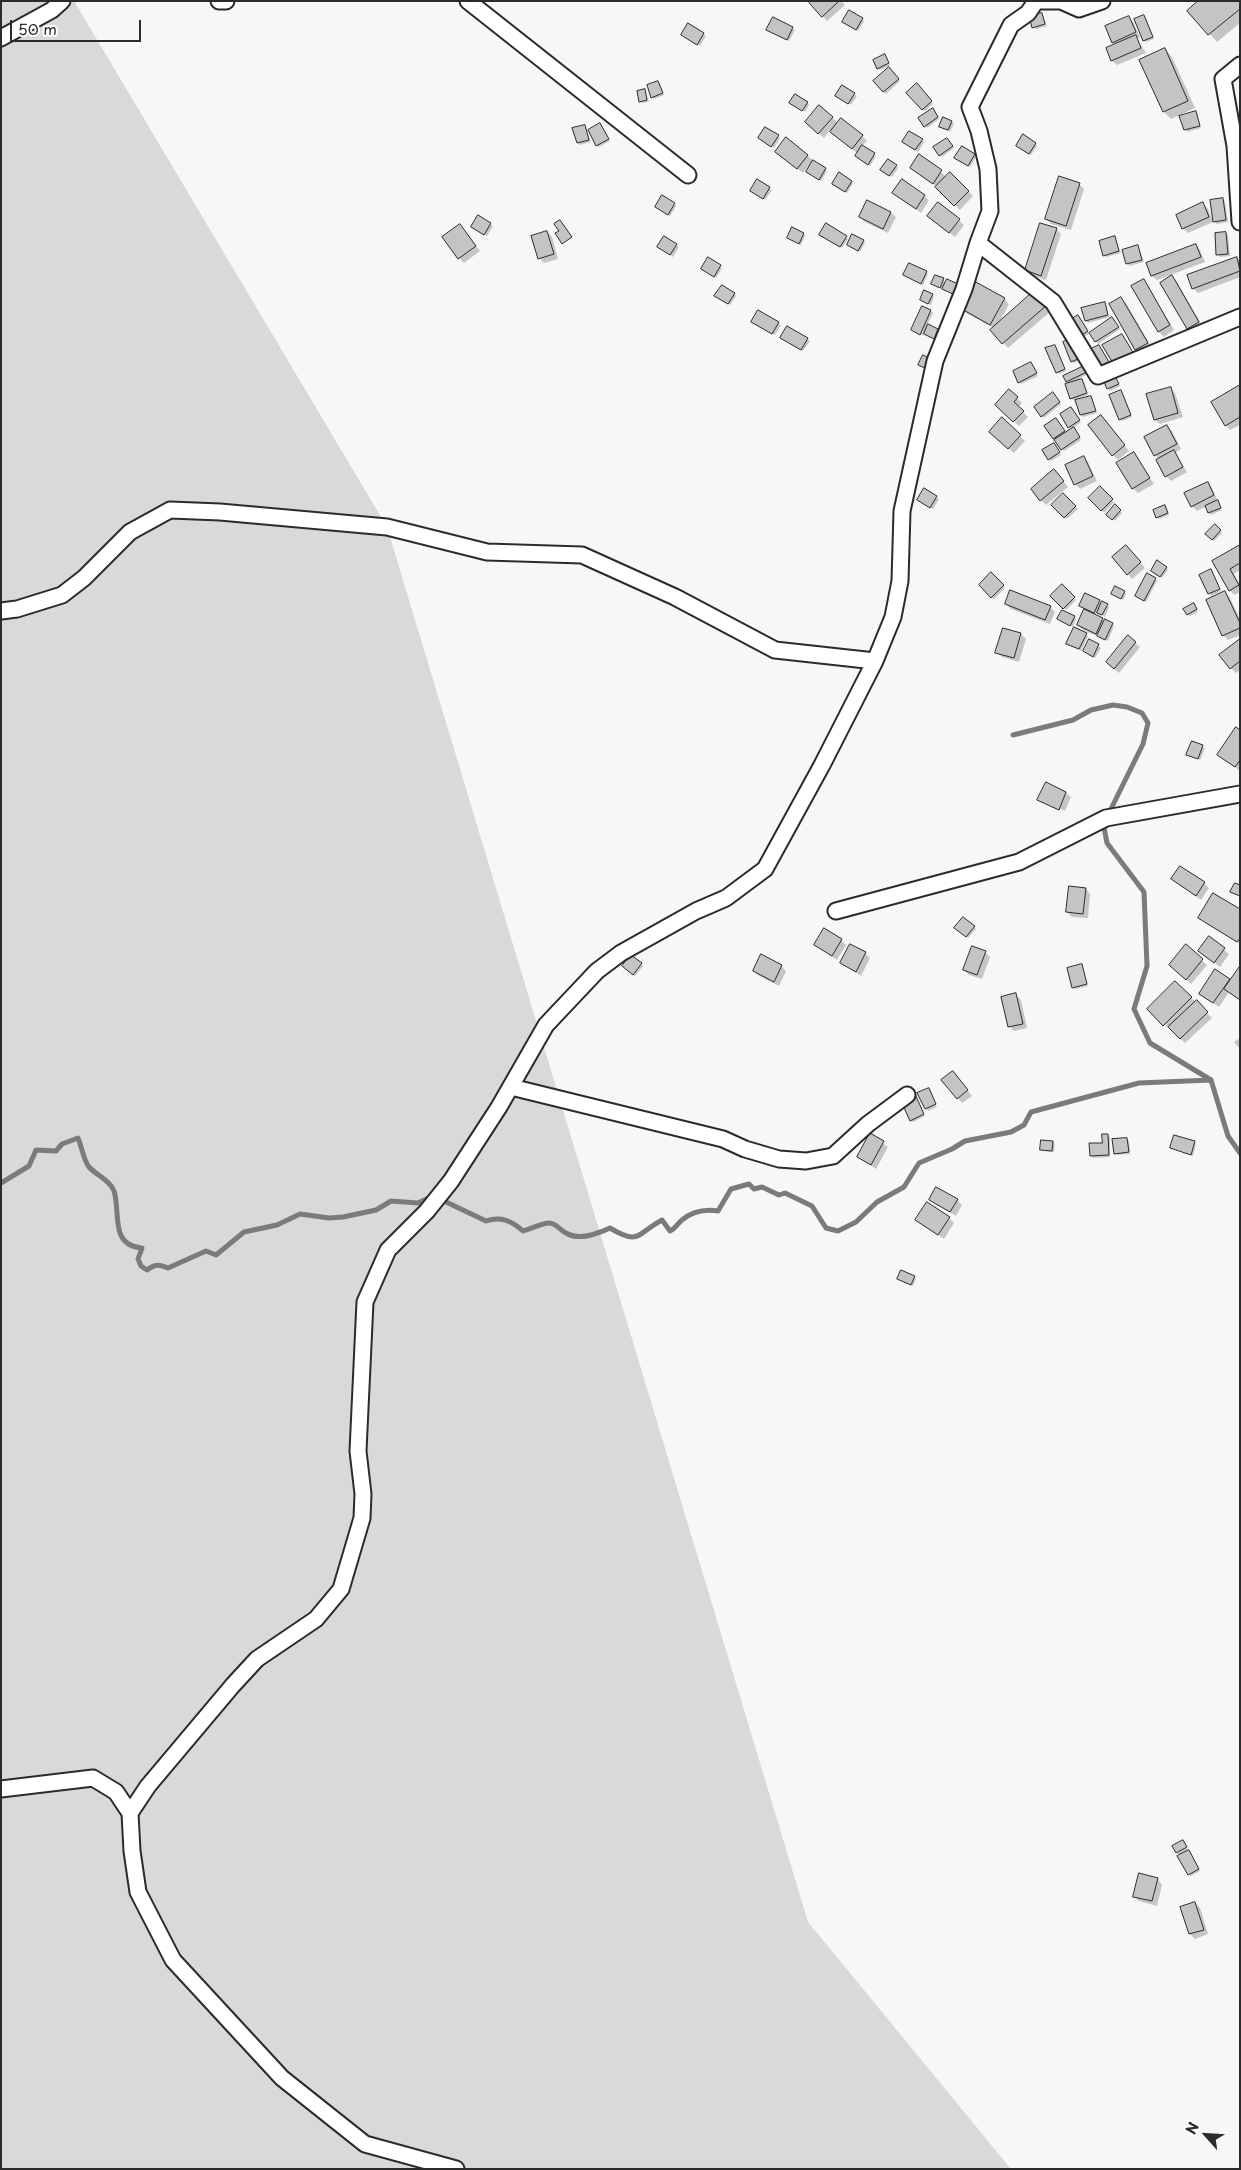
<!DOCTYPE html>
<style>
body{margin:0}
#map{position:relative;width:1241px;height:2170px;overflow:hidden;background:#f7f7f7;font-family:"Playpen Sans",sans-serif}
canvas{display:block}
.frame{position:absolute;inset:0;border:2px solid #2b2b2b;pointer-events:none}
.north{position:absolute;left:1181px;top:2110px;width:50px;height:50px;-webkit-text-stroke:4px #fff;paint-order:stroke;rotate:296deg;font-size:14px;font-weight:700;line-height:20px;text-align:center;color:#2b2b2b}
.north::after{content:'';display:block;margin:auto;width:18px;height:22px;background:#2b2b2b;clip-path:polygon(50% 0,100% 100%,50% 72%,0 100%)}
.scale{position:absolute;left:10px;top:20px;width:131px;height:22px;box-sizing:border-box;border:2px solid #2b2b2b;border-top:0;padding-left:6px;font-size:15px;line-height:18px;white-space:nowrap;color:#2b2b2b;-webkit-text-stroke:4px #fff;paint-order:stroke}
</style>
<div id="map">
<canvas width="1241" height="2170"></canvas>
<div class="frame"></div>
<div class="north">N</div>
<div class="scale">50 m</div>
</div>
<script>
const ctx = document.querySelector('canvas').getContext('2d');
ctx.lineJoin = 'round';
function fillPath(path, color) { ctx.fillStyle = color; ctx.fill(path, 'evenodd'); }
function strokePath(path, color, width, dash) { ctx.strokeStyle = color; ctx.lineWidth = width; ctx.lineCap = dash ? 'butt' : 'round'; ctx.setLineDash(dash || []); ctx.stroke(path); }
fillPath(new Path2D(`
 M1,1H74L387,527L808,1922L1011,2169H1Z`), '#d9d9d9');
fillPath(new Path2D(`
 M810,1H841L845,5L827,21Z
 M1240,1V23L1217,42L1189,11Z
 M1042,14L1047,26L1036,29L1033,27Z
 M1144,16L1154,39L1146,42L1144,40Z
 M1128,17L1133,22L1140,37L1137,39L1146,53L1117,65L1112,61L1107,49L1116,45L1113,42Z
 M773,19L795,30L789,41L770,31Z
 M862,19L864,21L858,31L846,24Z
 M688,25L706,36L700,46L684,37Z
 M1165,49L1172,57L1195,108L1171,119L1164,112Z
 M887,58L890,66L880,70L878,68Z
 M889,68L900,81L886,94L874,81Z
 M658,82L664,95L654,99L652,97Z
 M916,85L933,104L925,111L908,93Z
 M843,87L857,96L851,105L837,96Z
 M645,91L649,102L642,103L640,101Z
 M807,103L809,105L805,112L793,104Z
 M935,112L939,119L927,128L925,126Z
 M1195,113L1201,128L1187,132L1181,117Z
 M832,117L838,123L862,136L867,141L862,146L876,156L870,166L859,158L858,154L830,130L824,138L811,127Z
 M952,122L954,124L950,132L940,126Z
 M585,126L591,142L580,145L578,143Z
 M602,126L610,141L599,147L597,145Z
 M778,136L780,138L774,148L762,140Z
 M786,139L827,171L821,181L809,173L810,164L803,173L782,156Z
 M922,140L924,142L918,152L906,144Z
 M949,141L954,148L942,157L940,155Z
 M1035,144L1037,146L1031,155L1019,148Z
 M974,155L976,157L970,167L958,160Z
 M919,156L947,177L950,173L973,196L960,210L937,187L911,168Z
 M896,166L898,168L892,177L884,172Z
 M757,181L772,190L765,200L754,193Z
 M851,181L853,184L847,193L835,186Z
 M1079,184L1084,189L1071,230L1051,224L1046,219Z
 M894,193L924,196L929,200L921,213Z
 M1223,200L1225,202L1228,222L1217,224L1214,221Z
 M939,203L964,225L955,237L934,221Z
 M674,204L676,206L670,216L658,209Z
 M1203,204L1208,209L1213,222L1188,233L1183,228Z
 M891,213L896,217L888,233L865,222L860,217Z
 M479,217L493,226L487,236L475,229Z
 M460,226L480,251L464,263L459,258Z
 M1056,229L1061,234L1046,280L1031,275L1026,270Z
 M547,232L552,237L558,259L544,263L539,258Z
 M1226,233L1228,235L1230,256L1220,257L1218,255Z
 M803,234L805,236L801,245L791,240Z
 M820,235L846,237L848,239L842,248Z
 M1114,238L1121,253L1106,257L1104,255Z
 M863,241L865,243L860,252L850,247Z
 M676,245L679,247L673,257L659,247Z
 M1195,245L1200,250L1205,262L1157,280L1152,276Z
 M1138,246L1144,262L1129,266L1123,250Z
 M1237,258L1240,261V277L1198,293L1193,288Z
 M708,259L722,268L716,278L705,271Z
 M926,272L928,274L923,285L905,275Z
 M1172,277L1177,282L1203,327L1192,333L1188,328Z
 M943,279L946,283L957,296L932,284Z
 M1143,281L1148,286L1174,330L1164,337L1159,332L1133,287Z
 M734,294L736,296L730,305L718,298Z
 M932,295L934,297L931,305L923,302Z
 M1039,298L1051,311L1008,348L992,331L994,328L966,313L961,308L1004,299L1009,304L998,325Z
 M1121,299L1126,303L1152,348L1141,355L1136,350L1110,305Z
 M1104,303L1109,317L1088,323L1086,321Z
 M922,307L933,313L927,325L940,332L936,340L924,333L923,336L912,330Z
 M759,312L781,325L775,335L755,324Z
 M1080,319L1089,334L1112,319L1120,329L1098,344L1090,333L1082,338Z
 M787,328L810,341L803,351L784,340Z
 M1064,343L1081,360L1074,363L1072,361Z
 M1054,346L1066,371L1059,374L1057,372Z
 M1031,364L1038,376L1021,384L1019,382Z
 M1084,367L1088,374L1080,378L1084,382L1088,395L1073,400L1071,398L1070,384L1067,381Z
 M1115,376L1120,386L1110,391L1104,378Z
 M1240,387V425L1230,430L1226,425Z
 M1170,388L1175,393L1183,417L1160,424L1155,420Z
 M1009,391L1022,403L1018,407L1028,417L1019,426L997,405Z
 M1121,392L1132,417L1122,421L1120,419Z
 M1055,396L1061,404L1044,418L1042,416Z
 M1091,397L1097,413L1083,417L1081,415Z
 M1071,408L1081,422L1073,428L1081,440L1064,451L1054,438L1058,422L1067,434L1073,430L1069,427Z
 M1002,419L1025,441L1014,453L991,432Z
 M1105,421L1129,451L1118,460L1113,455Z
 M1167,426L1172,431L1181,449L1175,453L1187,472L1171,481L1166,476L1159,459L1155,455Z
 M1055,447L1061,455L1051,461L1049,459Z
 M1133,454L1154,484L1138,493L1133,488Z
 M1083,457L1088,462L1097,481L1080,489L1075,484Z
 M1059,476L1068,487L1046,505L1041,500Z
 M1207,483L1212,488L1222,510L1211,515L1207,506L1197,511L1192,506Z
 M1100,488L1114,502L1104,513L1090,498Z
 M924,490L939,499L933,509L921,502Z
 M1063,494L1078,509L1067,519L1053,505Z
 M1115,506L1122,513L1115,521L1108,515Z
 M1165,507L1169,515L1159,519L1157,517Z
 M1215,526L1222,533L1214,541L1207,534Z
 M1240,547V570L1234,574L1240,585V592L1234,595L1230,590L1214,561Z
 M1131,551L1145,568L1132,579L1128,574Z
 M1166,567L1168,570L1162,578L1154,573Z
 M1211,571L1221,591L1211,596L1200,575Z
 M991,574L1005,588L994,599L980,585Z
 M1155,579L1157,581L1146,602L1139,598Z
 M1062,585L1076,600L1066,610L1052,596Z
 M1124,592L1126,594L1123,600L1113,594Z
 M1225,593L1230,598L1240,619V635L1228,640L1223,635Z
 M1099,601L1109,607L1105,617L1097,612L1095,616L1114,626L1108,641L1083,630L1078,625L1085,609L1080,606Z
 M1006,604L1050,607L1055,612L1050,624L1011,609Z
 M1196,607L1198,612L1190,616L1188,614Z
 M1074,617L1076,619L1073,627L1061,621Z
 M1021,634L1026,639L1019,662L1002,657L997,652Z
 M1086,634L1088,636L1081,651L1070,645Z
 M1240,640V670L1236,673L1231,668Z
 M1090,641L1101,648L1095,658L1084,651Z
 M1135,643L1140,647L1119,673L1112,667Z
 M1240,732V771L1219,755Z
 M1192,742L1205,748L1200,760L1188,754Z
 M1066,793L1071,797L1065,811L1043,801V804L1039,800Z
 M1173,879L1204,883L1209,888L1201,900Z
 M1086,889L1090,894L1088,918L1072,917L1067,912Z
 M1240,910V944L1200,918Z
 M974,927L976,929L968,938L958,930Z
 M1209,938L1229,954L1220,967L1205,955Z
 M841,940L846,945L837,960L815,945Z
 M1186,946L1207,965L1191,984L1175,970Z
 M985,952L990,957L982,979L969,975L964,970Z
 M865,953L870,958L861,976L842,963Z
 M641,964L643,966L635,976L626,968Z
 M1081,965L1088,986L1075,989L1073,987Z
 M781,966L786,971L779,986L759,976L754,971Z
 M1240,968V1000L1229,992L1219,1007L1201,994L1216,971L1231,981Z
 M1175,982L1212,1018L1185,1043L1148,1009Z
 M1016,995L1021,1000L1027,1028L1014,1031L1009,1026Z
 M1240,1038V1049L1234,1042Z
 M957,1077L972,1096L962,1103L958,1098Z
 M930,1092L937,1107L928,1111L919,1094Z
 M915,1096L925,1116L913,1122L911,1120Z
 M871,1135L888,1147L876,1169L859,1157Z
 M1107,1135L1110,1137V1157L1093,1158L1091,1155L1103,1144Z
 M1127,1139L1129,1141L1130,1154L1117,1155L1115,1153Z
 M1053,1142L1055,1144L1054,1152L1043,1151L1041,1149Z
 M1194,1142L1196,1144L1193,1156L1171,1148Z
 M930,1200H957L962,1205L956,1216Z
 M949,1218L954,1223L944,1239L922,1224Z
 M914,1277L916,1279L913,1286L898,1279Z
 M1183,1841L1200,1871L1191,1876L1177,1852Z
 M1158,1880L1162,1885L1157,1906L1139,1901L1134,1896Z
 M1195,1903L1200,1908L1208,1934L1195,1939L1190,1934Z`), '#0003');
strokePath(new Path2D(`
 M1013,735L1073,720L1091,710L1113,705L1127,707L1142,713L1148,723L1143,744L1108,815
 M1103,822L1107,843L1144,892L1147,966L1134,1009L1150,1043L1211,1080L1228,1136L1240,1153
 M1,1183L29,1166L36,1150L56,1151L62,1144L78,1138C82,1147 83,1159 89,1167C96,1175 110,1180 114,1191C121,1212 109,1245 142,1248L138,1259L141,1266L147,1270C155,1264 159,1264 168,1268L206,1251L216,1255L244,1232L277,1225L300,1214L329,1218L343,1217L376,1210L391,1201L418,1203L433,1196
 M442,1200L486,1221C501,1216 512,1221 523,1231C531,1229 542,1223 549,1223C556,1223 560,1230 566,1233C579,1241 597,1234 610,1228C640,1246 636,1234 662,1220L670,1231C676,1228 677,1224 682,1220C693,1211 705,1209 718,1211L731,1189L749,1184L754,1189L762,1187L779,1195L785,1193L812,1206L826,1228L838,1231L856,1222L877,1202L904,1187L919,1163L952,1149L965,1141L1011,1132L1024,1125L1031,1112L1139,1083L1211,1080`), '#7b7b7b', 5);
const building = new Path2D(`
 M808,1H839L822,17Z
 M1198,1H1240V9L1208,35L1187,11Z
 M849,10L863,18L856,30L842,22Z
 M1042,13L1045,24L1032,28L1029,16Z
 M1144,15L1153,37L1143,41L1134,19Z
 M1129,16L1136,32L1112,43L1105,26Z
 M773,17L793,27L787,40L766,30Z
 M688,23L704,33L697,45L681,35Z
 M1136,35L1141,48L1111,61L1106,48Z
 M1165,48L1188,101L1163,112L1139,60Z
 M885,54L889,63L877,69L873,60Z
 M889,67L899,79L883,92L873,81Z
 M658,81L663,93L651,98L647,85Z
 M917,83L932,101L922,110L906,93Z
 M842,85L855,93L848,104L835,96Z
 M645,89L647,100L639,102L637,91Z
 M795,94L808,102L802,111L789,103Z
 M819,105L833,117L818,134L805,122Z
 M933,108L938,117L924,127L918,118Z
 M1196,111L1200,126L1184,130L1179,116Z
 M943,117L952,121L948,130L939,127Z
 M841,118L863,135L852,149L830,132Z
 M600,123L609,139L596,146L588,130Z
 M585,125L589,140L577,143L572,128Z
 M765,127L779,135L771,147L758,138Z
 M909,131L923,139L915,150L902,142Z
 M1023,134L1036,143L1029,154L1016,146Z
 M786,137L808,155L797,169L775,152Z
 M947,138L953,146L939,156L933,147Z
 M862,145L875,153L868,165L855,156Z
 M962,146L975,154L968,166L954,158Z
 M919,154L942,170L933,184L910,168Z
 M888,159L897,165L889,176L880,170Z
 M813,160L826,168L819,180L806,172Z
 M839,172L852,181L845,192L832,184Z
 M950,172L969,191L954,206L935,187Z
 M1059,176L1080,183L1066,226L1045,219Z
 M757,179L770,187L763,199L750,191Z
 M902,179L925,195L916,209L892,193Z
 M662,195L675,203L668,215L655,207Z
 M1223,198L1226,220L1213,222L1210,200Z
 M867,200L891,212L883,229L859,217Z
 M938,202L960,219L949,233L927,216Z
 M1203,202L1209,217L1182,229L1176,215Z
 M478,215L491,223L484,235L471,227Z
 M560,220L572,237L562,244L555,233L559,231L554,224Z
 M826,223L847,236L840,247L819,235Z
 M1040,223L1057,228L1041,276L1025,270Z
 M460,224L476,246L458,259L442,237Z
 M792,227L804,233L799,244L787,238Z
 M547,231L554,254L538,259L531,236Z
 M1226,232L1228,254L1216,255L1215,233Z
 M852,234L864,240L858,251L847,245Z
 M664,236L677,244L670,255L657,247Z
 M1115,236L1119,251L1103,256L1099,241Z
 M1196,244L1201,257L1151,276L1146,263Z
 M1138,245L1142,260L1126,264L1122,250Z
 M708,257L721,265L714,277L701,269Z
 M1237,257L1240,271L1192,289L1187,275Z
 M909,263L927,271L921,284L903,275Z
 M935,275L944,278L940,288L931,284Z
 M1172,275L1199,322L1187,329L1160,283Z
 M947,279L960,285L955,295L942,289Z
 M1144,279L1170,325L1158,332L1131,286Z
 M974,281L1005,298L990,325L960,308Z
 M722,285L735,293L728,304L714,296Z
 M924,290L933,294L928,304L920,300Z
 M1034,291L1047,305L1002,344L990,330Z
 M1121,297L1148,343L1135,350L1109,304Z
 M1105,302L1108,315L1085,321L1081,308Z
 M922,306L931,310L920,335L911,330Z
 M758,310L779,322L772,334L751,322Z
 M1078,315L1088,331L1079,337L1069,321Z
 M1112,317L1119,327L1095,342L1089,333Z
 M928,324L938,329L934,339L924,334Z
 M787,326L808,338L801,350L780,338Z
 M1122,334L1134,354L1114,365L1102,345Z
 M1072,338L1080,358L1071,362L1063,342Z
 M1055,345L1065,369L1056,373L1045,348Z
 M1099,345L1109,362L1099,367L1089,350Z
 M923,355L931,359L927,369L918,365Z
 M1031,362L1037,373L1018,383L1013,371Z
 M1084,366L1087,372L1066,382L1063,376Z
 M1113,372L1119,384L1107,389L1102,377Z
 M1082,379L1087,393L1070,399L1065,384Z
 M1240,385V417L1225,426L1211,402Z
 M1171,387L1178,413L1154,420L1146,394Z
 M1009,389L1018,397L1014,402L1024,411L1013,422L995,405Z
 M1121,390L1131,415L1119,420L1109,395Z
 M1053,392L1060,402L1041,417L1034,407Z
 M1091,396L1096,411L1080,415L1075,400Z
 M1071,407L1080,420L1068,428L1060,414Z
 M1101,415L1125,445L1112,456L1088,425Z
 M1002,417L1021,435L1008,449L989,432Z
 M1056,418L1065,431L1053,439L1044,426Z
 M1167,425L1177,444L1154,456L1144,437Z
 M1074,427L1080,437L1061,450L1054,440Z
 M1054,443L1060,452L1048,460L1042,450Z
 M1174,450L1183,467L1165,477L1156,460Z
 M1134,452L1150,478L1132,489L1116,463Z
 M1084,456L1093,476L1074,485L1065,465Z
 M1054,469L1064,481L1040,501L1031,489Z
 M1208,482L1214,495L1191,507L1184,493Z
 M1100,486L1113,499L1101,511L1088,498Z
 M924,488L937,496L930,508L917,500Z
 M1063,493L1076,506L1064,518L1051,505Z
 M1218,500L1221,508L1208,513L1205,506Z
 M1115,504L1121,510L1112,520L1106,515Z
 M1165,505L1168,513L1156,518L1153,510Z
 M1215,524L1221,530L1212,540L1205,534Z
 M1126,545L1141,562L1127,575L1112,557Z
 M1240,545V563L1230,569L1239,585L1229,591L1212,561Z
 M1157,560L1167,567L1160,577L1151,571Z
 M1211,569L1220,589L1208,594L1199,575Z
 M991,572L1004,585L991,598L979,585Z
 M1147,573L1156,578L1144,601L1135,596Z
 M1062,584L1075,597L1063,609L1050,596Z
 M1115,586L1125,591L1121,599L1111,594Z
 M1010,590L1051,606L1045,620L1005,604Z
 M1225,591L1240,623V628L1222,636L1206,600Z
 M1085,593L1100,600L1094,613L1079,606Z
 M1102,601L1108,604L1102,615L1097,613Z
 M1194,603L1197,609L1187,615L1183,609Z
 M1084,609L1103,618L1096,634L1077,625Z
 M1062,610L1075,616L1070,626L1057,619Z
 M1105,619L1113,623L1105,640L1097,636Z
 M1074,627L1087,633L1079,649L1066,644Z
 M1003,628L1021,633L1014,658L995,653Z
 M1128,635L1136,642L1114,669L1106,662Z
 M1089,639L1099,644L1093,657L1083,651Z
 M1240,639V661L1230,669L1219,655Z
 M1236,727L1240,730V760L1235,767L1217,755Z
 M1192,741L1203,745L1198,759L1186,755Z
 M1046,782L1066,792L1059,810L1037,800Z
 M1180,866L1205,882L1196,896L1171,879Z
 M1235,883L1240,885V896L1230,892Z
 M1069,886L1086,888L1083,914L1066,912Z
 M1213,893L1240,909V938L1237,942L1198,918Z
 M963,917L975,926L966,937L954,928Z
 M824,928L842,939L832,956L814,945Z
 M1209,936L1225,948L1214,963L1198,951Z
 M850,944L866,952L856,972L840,963Z
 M1186,944L1203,959L1186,980L1169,965Z
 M972,946L986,951L977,975L963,970Z
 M761,954L782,965L774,982L753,971Z
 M631,955L642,963L633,975L622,966Z
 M1082,964L1087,984L1072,988L1067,968Z
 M1240,966V1000L1224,989Z
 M1215,969L1230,979L1213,1003L1199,994Z
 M1175,981L1192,997L1163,1026L1147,1009Z
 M1016,993L1023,1024L1008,1027L1001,997Z
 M1197,1000L1208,1012L1180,1039L1168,1027Z
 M953,1071L968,1090L957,1099L941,1080Z
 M929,1088L936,1104L925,1109L917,1093Z
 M915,1094L924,1114L910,1121L901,1101Z
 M870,1133L884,1141L871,1165L857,1157Z
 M1102,1134H1108L1109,1155L1090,1156L1089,1143H1102Z
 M1174,1135L1195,1141L1191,1155L1170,1148Z
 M1127,1138L1129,1152L1114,1154L1112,1139Z
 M1041,1140L1053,1141L1052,1151L1040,1150Z
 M936,1187L958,1199L950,1212L929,1200Z
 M927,1202L950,1217L938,1235L915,1220Z
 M901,1270L915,1276L911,1285L897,1279Z
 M1183,1840L1187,1847L1176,1853L1172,1846Z
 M1189,1850L1199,1869L1188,1875L1177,1856Z
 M1139,1873L1158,1878L1152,1901L1133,1897Z
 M1195,1902L1204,1930L1189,1934L1180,1907Z`);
fillPath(building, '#c4c4c4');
strokePath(building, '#2b2b2b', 1);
const minor = new Path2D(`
 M219,1H226
 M468,1L688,175
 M1,38L52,10L62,1
 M1240,65L1223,79L1235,146L1240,222
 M978,243L1053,302L1098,376L1240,317
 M1,611L17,609L62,595L84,578L130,532L170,510L220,512L387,527L487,552L582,555L675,597L775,650L875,661L822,765L765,869L726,898L696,911L621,953L597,971L546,1025L499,1107L451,1181L427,1211L388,1250L365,1302L358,1451L363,1494L362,1518L341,1589L316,1619L257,1659L233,1685L148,1786L130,1813L132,1851L138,1892L173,1960L282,2078L365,2144L456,2169
 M875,661L893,617L900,581L902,511L935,361L964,289L978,243L990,211L988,169L979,131L970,107L1011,25L1028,13L1036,1H1061L1079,9L1102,1
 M836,911L1019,862L1106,818L1240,794
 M511,1087L723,1139L745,1149L779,1159L806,1161L833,1156L868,1124L907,1095
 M1,1789L93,1778L116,1792L130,1813`);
strokePath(minor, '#2b2b2b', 19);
strokePath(minor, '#fff', 15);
</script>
